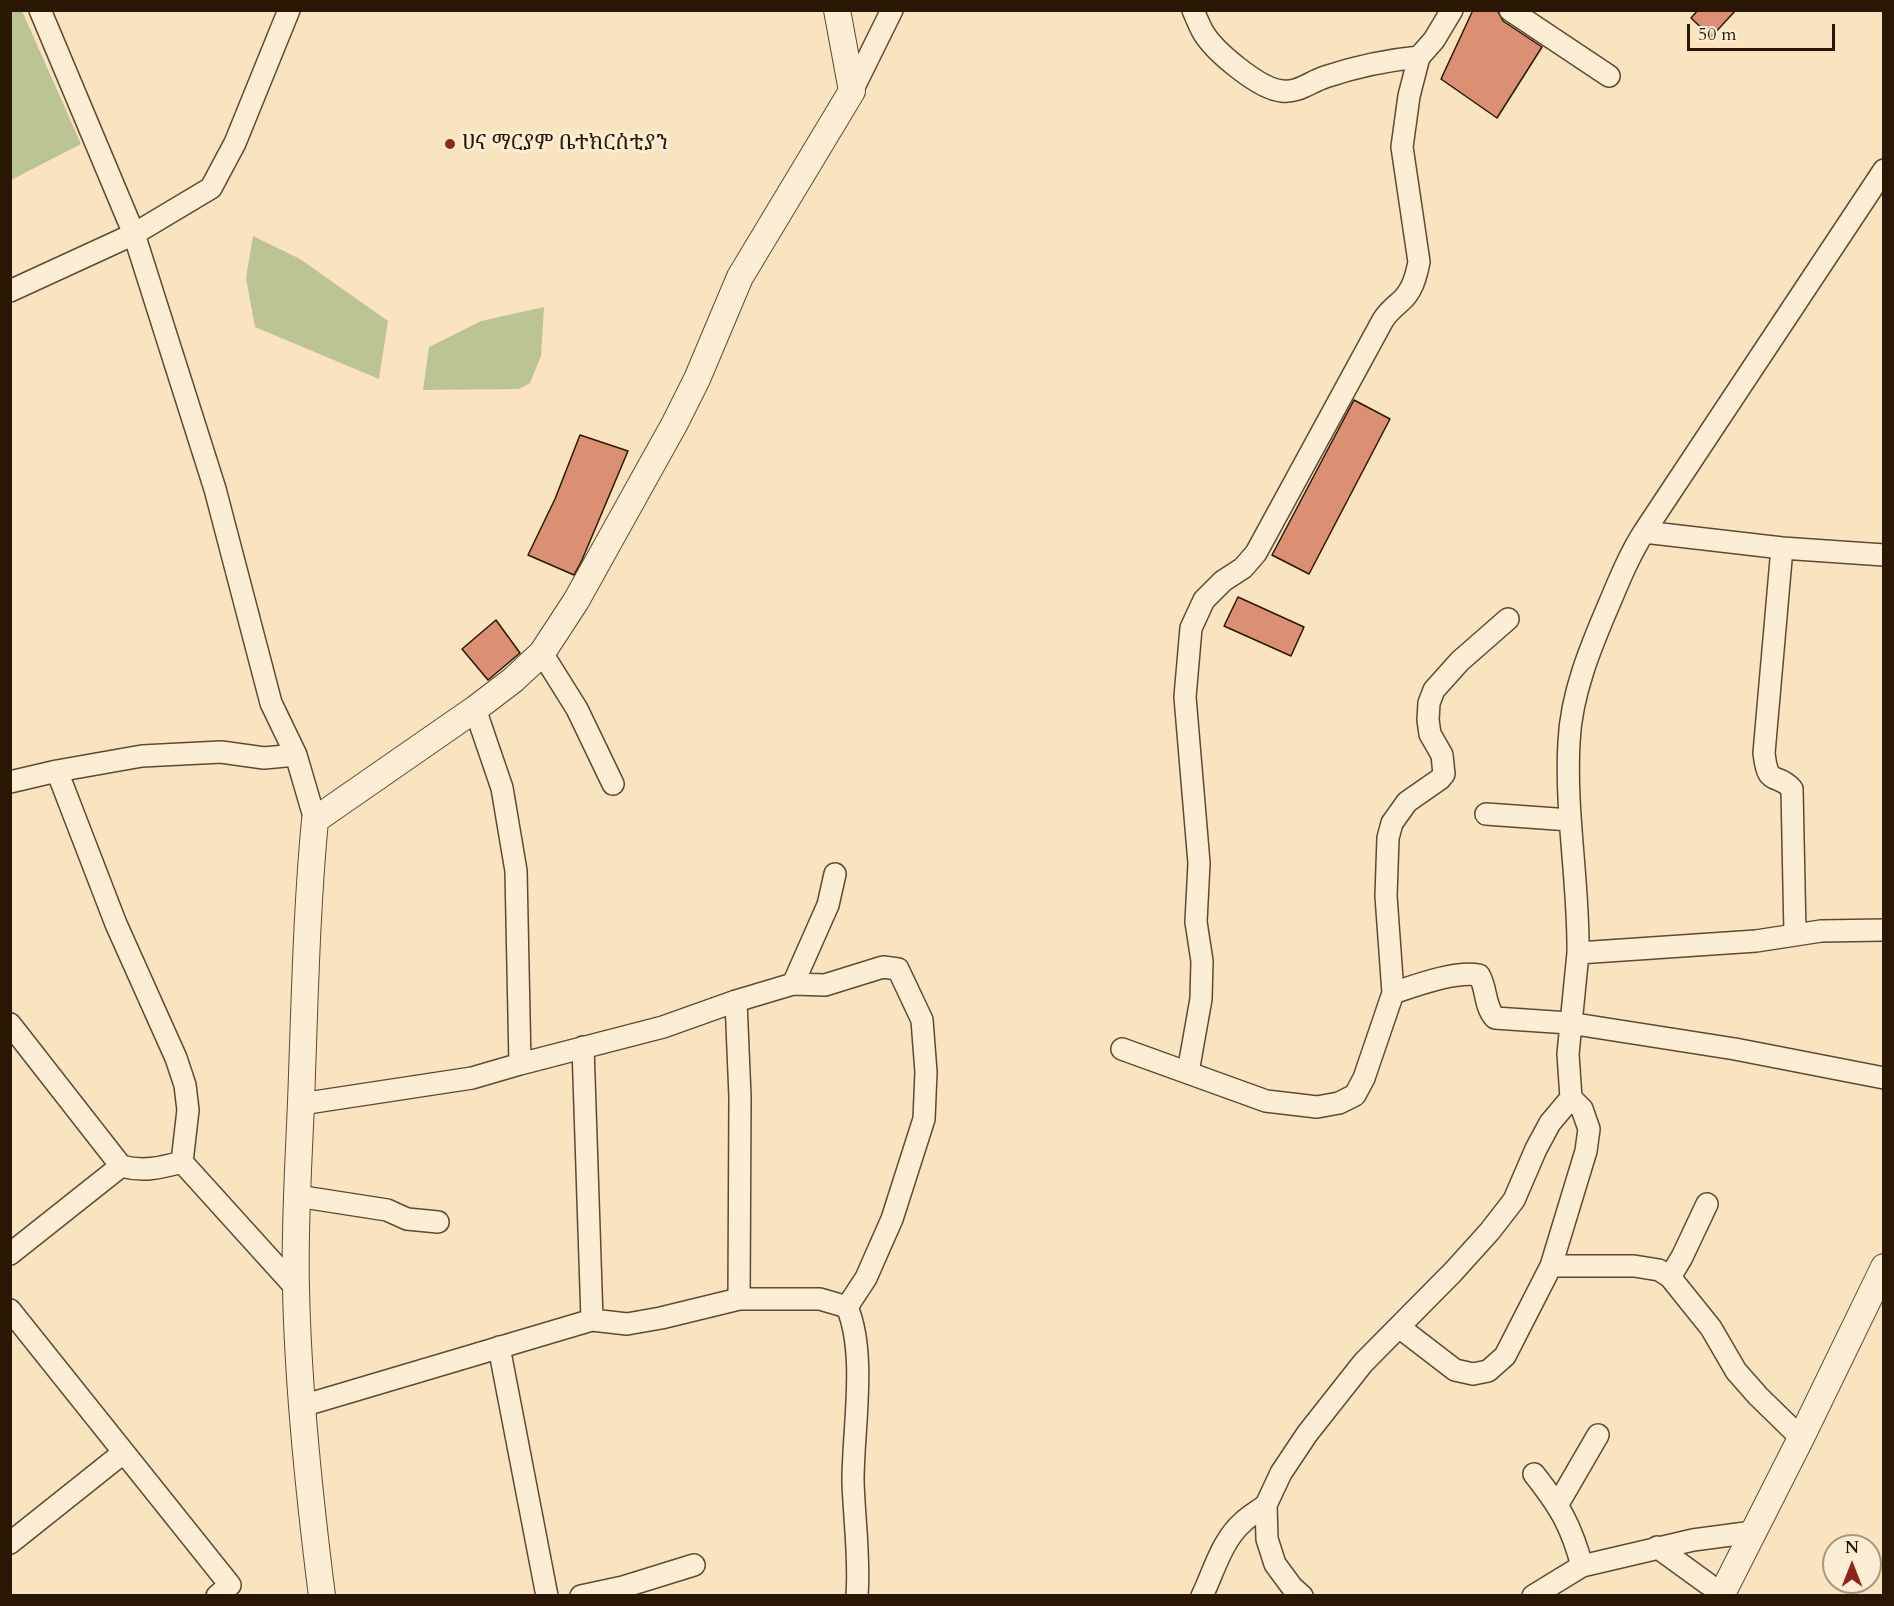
<!DOCTYPE html>
<meta charset="utf-8">
<style>
body{margin:0}
#map{position:relative;width:1894px;height:1606px;overflow:hidden;background:#fae3bf;font-family:Cardo,serif}
canvas{display:block}
.frame{position:absolute;inset:0;border:12px solid #291704;pointer-events:none}
.north{position:absolute;left:1822px;top:1534px;width:60px;height:60px;box-sizing:border-box;background:#fcedd5;border:2px solid #a89781;border-radius:50%;rotate:0deg;font-size:16px;font-weight:700;line-height:24px;text-align:center;color:#291704}
.north::after{content:'';display:block;margin:auto;width:21px;height:27px;background:#8f2418;clip-path:polygon(50% 0,100% 100%,50% 72%,0 100%)}
.scale{position:absolute;left:1687px;top:24px;width:148px;height:27px;box-sizing:border-box;border:3px solid #291704;border-top:0;padding-left:8px;font-size:18px;line-height:21px;white-space:nowrap;color:#291704;-webkit-text-stroke:4px #fcedd5;paint-order:stroke}
</style>
<div id="map">
<canvas width="1894" height="1606"></canvas>
<div class="frame"></div>
<div class="north">N</div>
<div class="scale">50 m</div>
</div>
<script>
const ctx = document.querySelector('canvas').getContext('2d');
ctx.lineJoin = 'round';
function fillPath(path, color) { ctx.fillStyle = color; ctx.fill(path, 'evenodd'); }
function strokePath(path, color, width, dash) { ctx.strokeStyle = color; ctx.lineWidth = width; ctx.lineCap = dash ? 'butt' : 'round'; ctx.setLineDash(dash || []); ctx.stroke(path); }
function label(font, color, halo, rows, align = 'center') {
  ctx.font = font + ' Cardo,"Noto Serif Ethiopic",serif'; ctx.lineWidth = 6; ctx.setLineDash([]); ctx.textBaseline = 'middle'; ctx.strokeStyle = halo; ctx.fillStyle = color; for (const [text, x, y, turn = 0] of rows) {
    ctx.save(); ctx.translate(x, y); ctx.rotate((+turn || 0) * Math.PI / 180); ctx.textAlign = isNaN(turn) ? turn : align; if (halo) ctx.strokeText(text, 0, 0); ctx.fillText(text, 0, 0); ctx.restore();
  }
}
fillPath(new Path2D(`
 M11,10L22,11L81,144L11,180Z
 M253,236L300,259L388,321L379,379L255,327L246,278Z
 M544,307L541,356L530,383L519,389L423,390L429,347L481,321Z`), '#bcc493');
const building = new Path2D(`
 M1473,10H1497L1503,21L1542,47L1497,118L1441,79Z
 M1698,10H1736L1711,37L1691,18Z
 M1354,400L1390,419L1309,574L1272,555Z
 M580,435L628,451L582,560L574,575L528,555L555,499Z
 M1238,597L1304,627L1291,656L1224,626Z
 M496,620L520,653L488,680L462,649Z`);
fillPath(building, '#db9073');
strokePath(building, '#291704', 1.5);
const minor = new Path2D(`
 M40,10L134,234L215,489L271,703L296,755L315,820
 M1193,10C1196,17 1199,25 1203,32C1214,51 1259,89 1282,91C1298,93 1310,82 1325,77C1355,67 1387,60 1419,57L1434,40L1452,10
 M1510,10L1609,76
 M852,91L892,10
 M10,291L134,234L211,188L235,143L289,10
 M1644,532L1884,170
 M1782,548L1764,753C1768,789 1776,771 1792,789L1795,934
 M1884,555L1782,548L1644,532C1630,554 1620,578 1610,602C1591,646 1571,694 1569,742C1565,813 1579,883 1578,953L1756,941L1821,931L1884,930
 M542,653L577,709L613,784
 M57,771L116,924L176,1058L185,1085L188,1110L182,1162
 M10,782L57,771L142,756L221,752L264,758L296,755
 M1486,814L1570,820
 M793,984L828,905L835,874
 M1393,993C1417,985 1454,971 1479,975C1487,988 1484,1006 1495,1018L1569,1023L1735,1049L1884,1078
 M10,1024L121,1166L10,1254
 M583,1047L592,1320
 M1122,1049L1266,1101L1317,1107L1339,1103L1355,1095L1364,1078L1393,993L1386,896L1388,838L1392,823L1407,802L1440,779L1444,774L1442,755L1430,734L1428,720L1429,703L1434,690L1460,661L1508,619
 M520,1064L663,1027L736,1001L793,984L825,985L883,967L898,969L922,1020L926,1072L924,1119L892,1219L866,1278L847,1307
 M1188,1072L1201,999L1202,961L1196,922L1199,863L1185,697L1191,628L1204,600L1223,581L1243,568L1256,553L1383,320C1388,312 1393,308 1400,302C1412,292 1416,277 1419,262L1402,147L1409,96L1419,57
 M301,1104L472,1078L520,1064L516,871L502,788L475,709
 M121,1166C143,1172 160,1168 182,1162L296,1288
 M297,1196L387,1210L407,1219L438,1222
 M1551,1266L1586,1151L1589,1129L1582,1109L1571,1098
 M1670,1277L1682,1257L1707,1204
 M739,1299H820L847,1307C867,1354 853,1429 853,1481C854,1518 860,1558 857,1596
 M10,1310L230,1585L217,1596
 M1399,1327L1455,1370L1473,1374L1488,1371L1505,1356L1551,1266H1634L1659,1270L1670,1277L1711,1328L1736,1371L1758,1396L1801,1438
 M499,1347L547,1596
 M302,1406L592,1320L627,1324L661,1318L739,1299L740,1097L736,1001
 M1534,1474C1560,1507 1571,1525 1582,1566
 M1558,1504L1598,1435
 M10,1543L123,1453
 M1657,1547L1708,1584
 M581,1596L623,1587L694,1565
 M1202,1596C1214,1571 1222,1540 1243,1522C1249,1516 1258,1511 1266,1505
 M1302,1596L1292,1587L1275,1564L1267,1539L1266,1505L1281,1473L1307,1434L1363,1363L1453,1272L1490,1231L1514,1200L1536,1149L1550,1123L1571,1098L1568,1054L1578,953
 M1533,1596L1582,1566L1693,1540L1753,1532`);
const tertiary = new Path2D(`
 M322,1596C309,1494 298,1390 296,1288C294,1217 300,1145 302,1074C305,989 307,905 315,820L475,709L513,680L542,653L576,601L675,423L697,379L740,277L852,91L837,10
 M1721,1596L1801,1438L1884,1267`);
strokePath(minor, '#5d4a33', 24);
strokePath(tertiary, '#5d4a33', 28);
strokePath(minor, '#fcedd5', 21);
strokePath(tertiary, '#fcedd5', 26);
for (const [x, y, r, color] of [
 [450,144,6,"#8f2418"]
]) { const dot = new Path2D(); dot.arc(x, y, r, 0, 2 * Math.PI); ctx.fillStyle = color; ctx.fill(dot); strokePath(dot, '#fcedd5', 2); }
label('21px', '#291704', '#fcedd5', [
 ["ሀና ማርያም ቤተክርስቲያን",462,144]
], 'left');
</script>
